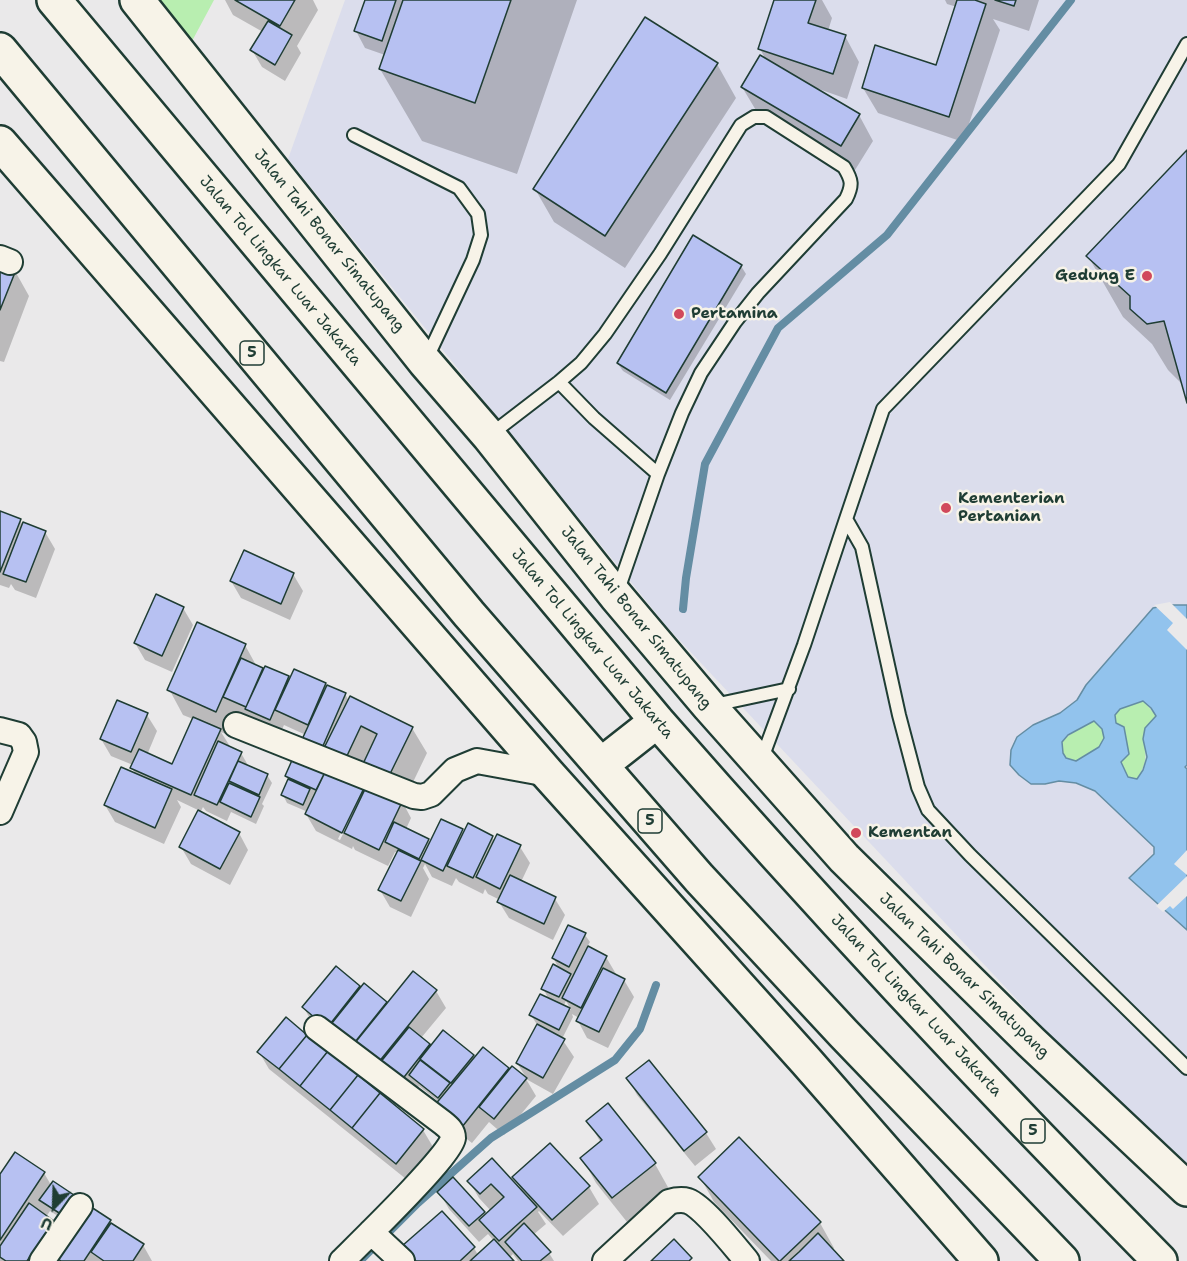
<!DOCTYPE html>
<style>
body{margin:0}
#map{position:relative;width:1187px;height:1261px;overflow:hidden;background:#eae9ea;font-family:"Shantell Sans",sans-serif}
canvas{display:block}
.north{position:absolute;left:24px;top:1177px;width:60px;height:60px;-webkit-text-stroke:4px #f7f3e8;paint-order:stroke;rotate:203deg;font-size:16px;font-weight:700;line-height:24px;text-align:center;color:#1f3d34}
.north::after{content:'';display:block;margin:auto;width:21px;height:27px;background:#1f3d34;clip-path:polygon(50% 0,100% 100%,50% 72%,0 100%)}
</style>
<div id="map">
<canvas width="1187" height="1261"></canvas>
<div class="north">U</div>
</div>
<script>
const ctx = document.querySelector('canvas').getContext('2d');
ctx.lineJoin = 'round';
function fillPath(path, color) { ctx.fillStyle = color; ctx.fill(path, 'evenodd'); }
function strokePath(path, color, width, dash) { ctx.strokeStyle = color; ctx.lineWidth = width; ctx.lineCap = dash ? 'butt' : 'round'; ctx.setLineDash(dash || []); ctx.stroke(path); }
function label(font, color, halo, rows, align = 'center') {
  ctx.font = font + ' "Shantell Sans",sans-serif'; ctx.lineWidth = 5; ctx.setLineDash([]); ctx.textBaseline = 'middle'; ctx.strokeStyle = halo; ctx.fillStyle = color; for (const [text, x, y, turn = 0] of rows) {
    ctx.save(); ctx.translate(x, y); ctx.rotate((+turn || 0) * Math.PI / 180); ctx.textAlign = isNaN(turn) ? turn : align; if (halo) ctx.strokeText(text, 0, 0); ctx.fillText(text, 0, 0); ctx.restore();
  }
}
fillPath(new Path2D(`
 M345,0H1187V1169L1132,1122L668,628L288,159Z`), '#dbddec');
fillPath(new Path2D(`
 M155,0H214L191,43Z
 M1144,701L1156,716L1143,739C1147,758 1147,762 1137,779L1128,777L1121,761L1128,753L1124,728L1116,723L1115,715L1120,709Z
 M1094,721L1102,729L1104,738L1099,747L1076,761L1066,758L1063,753L1062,742C1070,733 1083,726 1094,721Z`), '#b8eeb0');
const water = new Path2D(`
 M1168,605H1187V765L1185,767L1187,769V930L1129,878L1154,854V847L1095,791L1076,783L1059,781L1045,784H1031L1019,775L1010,765L1011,750L1017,737L1033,725L1060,713L1077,700L1086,685L1153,608ZM1143,701L1151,708L1156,716L1145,728L1143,739L1147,757L1143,770L1137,779L1128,777L1121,762L1129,754L1124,727L1116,723L1115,715L1120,709ZM1094,721L1102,729L1104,738L1099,747L1076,761L1066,758L1063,753L1062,742L1068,735Z`);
fillPath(water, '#92c3ed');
strokePath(water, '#648da3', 1.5);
fillPath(new Path2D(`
 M1170,602L1187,619V650L1167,630L1173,623L1154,605Z
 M1187,850V875L1174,864Z
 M1187,876V896L1173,909L1170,906L1163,912L1156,906Z`), '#eae9ea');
fillPath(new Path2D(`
 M225,0H313L318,10L297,46L301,53L285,81L262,67L252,50L263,32L233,15Z
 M367,0H577L517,174L422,141L380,69L385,55L365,48L356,31Z
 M776,0H822L832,18L828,31L845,36L859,62L847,99L816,88L859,115L873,141L855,170L757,112L742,87L766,60L760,49Z
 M945,0H1039L1029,31L993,19L1000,30L963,142L878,113L863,88L937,67L957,7L947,4Z
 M717,64L736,98L625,268L554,222L535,189Z
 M1187,152V398L1183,385L1168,370L1152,344L1123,317L1088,256Z
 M0,265L15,271L29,296L4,362L0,361Z
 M741,266L746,274L670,400L623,371L618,364Z
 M0,513L20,520L23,526L45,532L55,549L36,598L15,590L11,584L9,588L0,585Z
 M293,574L303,591L290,620L241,598L231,581Z
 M183,608L193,625L172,672L145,660L135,643Z
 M245,645L257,667L264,670L266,668L291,679L295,671L345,694L349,701L412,728L427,753L403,803L411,818L406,829L428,840L430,844L462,831L464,835L492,837L495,842L520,847L530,863L521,882L555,899L565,915L553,940L509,918L499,902L500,900L488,894L485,889L483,894L459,882L456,878L452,886L432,877L425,864L423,868L429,879L411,917L390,907L380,890L398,853L395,852L388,866L355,850L353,846L352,849L316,831L306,814L308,812L287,803L283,795L289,781L286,776L324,773L325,775L328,771L306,735L284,725L279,736L239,716L230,736L221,732L231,748L241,753L249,767L267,775L272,783L262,804L264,806L256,824L231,812L227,821L206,811L203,807L200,813L239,833L248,850L230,885L191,864L181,847L200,811L177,800L181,807L164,844L115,822L105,805L136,775L132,768L133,765L111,756L101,739L147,715L157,731L147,755L172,766L193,719L183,715L169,689ZM360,793H363L340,840L338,839Z
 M585,935L590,942L587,947L606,957L616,974L615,975L624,980L634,997L608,1048L587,1038L578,1021L579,1018L572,1014L573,1017L562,1039L574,1057L553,1094L526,1079L536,1096L504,1135L489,1122L472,1143L446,1123L439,1102L419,1086L411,1096L313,1024L304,1008L336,968L361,988L364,985L388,1005L436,991L446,1008L421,1038L431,1047L443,1032L475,1058L483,1049L510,1071L512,1068L527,1079L517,1063L538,1025L536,1023L531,1015L549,1000L543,988L560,970L553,958ZM566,1001L571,1010L563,1007Z
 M259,1052L423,1130L433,1147L406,1179L269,1069Z
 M628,1078L706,1133L716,1149L695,1166L637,1095Z
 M588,1121L655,1164L669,1189L627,1222L596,1183L582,1158L601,1143Z
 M739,1139L820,1223L834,1248L832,1251L842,1261H771L714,1202L700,1177Z
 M550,1145L589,1187L599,1204L563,1236L539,1211L538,1212L546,1224L533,1235L549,1253L554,1261H518L513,1254L509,1258L512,1261H412L404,1247L442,1213L474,1248L478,1255L494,1241L488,1234L479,1242L449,1209L439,1192L484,1212L486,1216L491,1211L479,1198L469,1181L492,1160L520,1190L521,1189L514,1177Z
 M15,1154L44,1173L51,1185L110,1222L112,1225L143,1245L152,1261H0V1176ZM50,1211L72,1225L63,1239L53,1222L46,1217Z`), '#0003');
strokePath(new Path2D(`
 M683,609L686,578L705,464L778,328L887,235L1071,0
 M360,1261L418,1203L491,1138L615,1060L640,1029L656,985`), '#648da3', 8);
const building = new Path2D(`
 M235,0H295L280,26Z
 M365,0H396L382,41L354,31Z
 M403,0H511L475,103L379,69Z
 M774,0H816L808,23L846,35L833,74L758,49Z
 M957,0H975L986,4L949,117L862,88L875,45L936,65Z
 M995,0H1016L1014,6Z
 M645,17L718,63L605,236L533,189Z
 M268,21L292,35L275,65L250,50Z
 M760,55L860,114L841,146L741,87Z
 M1187,150V403L1164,321L1147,324L1130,309V296L1086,256Z
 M693,235L742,265L666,393L617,363Z
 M0,263L16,270L0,310Z
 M0,511L21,519L0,572Z
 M23,522L46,531L26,582L3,574Z
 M244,550L294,573L281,604L230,581Z
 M156,594L184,607L162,656L134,643Z
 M197,622L246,644L216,712L167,690Z
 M241,658L263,668L246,707L223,697Z
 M265,666L289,676L270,720L245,709Z
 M294,669L326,683L308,725L275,710Z
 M327,685L346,693L319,755L299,746Z
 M350,696L413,727L388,778L362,766L377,734L361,726L345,760L323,750Z
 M117,700L148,713L131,752L100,739Z
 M193,717L221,729L191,795L130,768L139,749L172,764Z
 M218,741L242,752L217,805L194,795Z
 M293,758L325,772L316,790L285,776Z
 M238,761L268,774L259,795L229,781Z
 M328,766L366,784L342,833L305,814Z
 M121,767L172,789L155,828L104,805Z
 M288,779L310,789L303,805L281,795Z
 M229,783L260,797L251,817L220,802Z
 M368,783L403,800L379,850L344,833Z
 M198,810L240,832L220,869L179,847Z
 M441,819L463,829L443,871L421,860Z
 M394,822L429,839L419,859L385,842Z
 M468,823L493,836L473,878L447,866Z
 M497,834L521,845L500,889L476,877Z
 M398,850L421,861L401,901L378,890Z
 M510,875L556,897L544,924L497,902Z
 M568,925L586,933L569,967L552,958Z
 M588,946L607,956L581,1008L562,998Z
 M553,964L571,974L559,997L541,989Z
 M336,966L360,986L327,1028L302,1007Z
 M603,968L625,979L599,1032L576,1021Z
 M413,971L437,990L378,1063L354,1044Z
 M364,983L387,1002L355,1042L332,1023Z
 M540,994L570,1008L559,1030L529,1015Z
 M286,1017L307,1035L279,1069L257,1052Z
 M537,1024L565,1039L543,1078L516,1063Z
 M409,1027L430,1044L401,1081L379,1064Z
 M443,1030L474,1055L451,1083L420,1059Z
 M307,1035L328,1051L300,1086L279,1069Z
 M483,1047L509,1068L462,1127L434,1106Z
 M328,1051L358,1075L330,1110L300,1086Z
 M420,1060L450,1083L438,1098L409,1075Z
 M649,1060L707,1132L684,1151L626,1078Z
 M512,1066L527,1078L494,1119L479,1107Z
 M358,1075L380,1093L352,1128L330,1110Z
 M380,1093L424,1129L396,1164L352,1128Z
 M608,1103L656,1163L612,1198L580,1158L602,1140L586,1121Z
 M739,1137L821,1222L780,1261H779L698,1177Z
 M550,1143L590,1186L552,1220L512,1177Z
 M15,1152L45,1172L0,1240V1174Z
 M492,1158L537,1207L499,1241L479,1220L504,1197L491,1184L480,1194L467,1181Z
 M453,1177L485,1212L469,1226L437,1192Z
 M53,1181L80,1199L67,1218L39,1200Z
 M29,1203L54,1221L27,1261H6L0,1257V1246Z
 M85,1203L111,1220L84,1261H61L51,1254Z
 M442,1211L475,1247L460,1261H416L402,1246Z
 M111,1223L144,1244L133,1261H104L91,1252Z
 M524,1223L551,1252L540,1261H522L505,1242Z
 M818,1233L844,1261H789L799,1252Z
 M494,1239L514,1261H470Z
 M674,1239L692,1258L689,1261H651Z`);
fillPath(building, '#b7c1f2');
strokePath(building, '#1f3d34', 1.5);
const lane = new Path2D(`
 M1187,44L1119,164L883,409L846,519L862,547L899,715L918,787L928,810L970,855L1187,1068
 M354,135L459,188L478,214L481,235L473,260L426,360
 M559,382L594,418L658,474
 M490,435L559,382L581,363L605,334L660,254L741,125L754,117H766L844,167C852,180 853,185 846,199L758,293L735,322L701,373L682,413L658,474L617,593
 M714,705L789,689
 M761,761L804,645L846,519`);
const street = new Path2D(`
 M0,258L10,262
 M236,725L414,796L422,797L431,794L455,770L477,761L548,774
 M0,730L19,735L24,742L26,752L0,812
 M317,1028L443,1123C448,1127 453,1131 453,1138C452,1154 359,1244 342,1261
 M371,1232L402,1261
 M42,1261L80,1206
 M605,1261L669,1202C676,1200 681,1199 688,1201C704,1207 735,1247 747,1261`);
const highway = new Path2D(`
 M54,0L657,721C819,906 987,1086 1160,1261
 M137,0L425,362L489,436L616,596L709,706L844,858L1031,1042L1187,1189
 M0,50L469,614L699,878L843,1033L1062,1261
 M0,143L548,774L806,1061L981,1261
 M601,765L657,721`);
strokePath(lane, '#1f3d34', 16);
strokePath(street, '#1f3d34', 28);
strokePath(highway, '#1f3d34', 38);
strokePath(lane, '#f7f3e8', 12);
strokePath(street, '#f7f3e8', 24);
strokePath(highway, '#f7f3e8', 33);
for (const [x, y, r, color] of [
 [1147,276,6,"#d1495b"],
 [679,314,6,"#d1495b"],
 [946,508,6,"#d1495b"],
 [856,833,6,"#d1495b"]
]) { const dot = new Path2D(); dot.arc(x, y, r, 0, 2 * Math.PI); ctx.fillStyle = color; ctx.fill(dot); strokePath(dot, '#f7f3e8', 2); }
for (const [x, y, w] of [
 [252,353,24],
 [650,821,24],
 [1033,1131,24]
]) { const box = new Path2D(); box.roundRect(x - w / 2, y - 12, w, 24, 4.5); ctx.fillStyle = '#f7f3e8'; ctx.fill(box); strokePath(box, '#1f3d34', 1.5); }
label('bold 15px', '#1f3d34', null, [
 ["5",252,353],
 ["5",650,821],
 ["5",1033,1131]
]);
label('16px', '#1f3d34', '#f7f3e8', [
 ["Jalan Tahi Bonar Simatupang",329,241,51],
 ["Jalan Tol Lingkar Luar Jakarta",280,271,50],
 ["Jalan Tahi Bonar Simatupang",636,618,51],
 ["Jalan Tol Lingkar Luar Jakarta",592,644,50],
 ["Jalan Tahi Bonar Simatupang",964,976,44],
 ["Jalan Tol Lingkar Luar Jakarta",916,1006,47]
]);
label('bold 16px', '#1f3d34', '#f7f3e8', [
 ["Gedung E",1135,276,"right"],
 ["Pertamina",691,314],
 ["Kementerian",958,499],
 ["Pertanian",958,517],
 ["Kementan",868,833]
], 'left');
</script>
